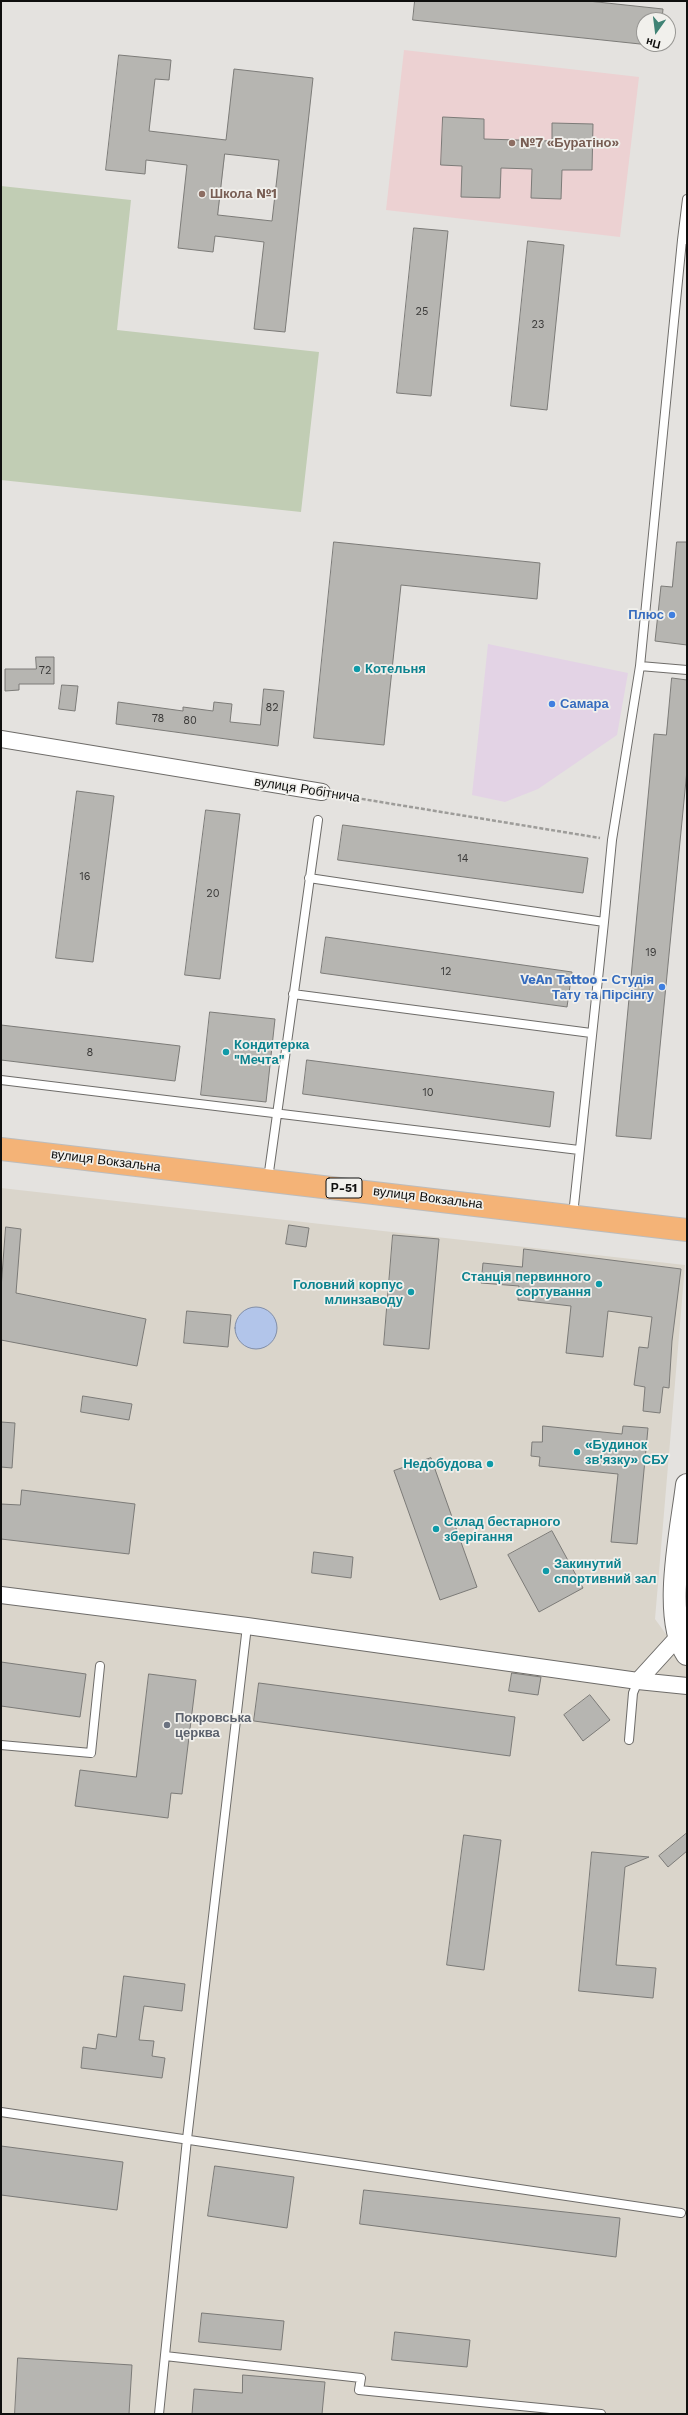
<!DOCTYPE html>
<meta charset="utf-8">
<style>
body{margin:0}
#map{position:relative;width:688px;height:2415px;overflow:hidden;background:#e4e2df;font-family:"Work Sans",sans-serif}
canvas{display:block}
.frame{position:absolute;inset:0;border:2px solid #0f0f0e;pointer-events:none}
.north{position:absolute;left:636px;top:12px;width:40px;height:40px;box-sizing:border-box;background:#f1f0ec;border:1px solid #979693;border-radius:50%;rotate:194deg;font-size:11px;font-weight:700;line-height:16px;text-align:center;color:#0f0f0e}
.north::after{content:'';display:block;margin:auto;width:14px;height:18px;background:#408375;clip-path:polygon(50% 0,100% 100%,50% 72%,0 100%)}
</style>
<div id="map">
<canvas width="688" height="2415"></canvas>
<div class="frame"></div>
<div class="north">Пн</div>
</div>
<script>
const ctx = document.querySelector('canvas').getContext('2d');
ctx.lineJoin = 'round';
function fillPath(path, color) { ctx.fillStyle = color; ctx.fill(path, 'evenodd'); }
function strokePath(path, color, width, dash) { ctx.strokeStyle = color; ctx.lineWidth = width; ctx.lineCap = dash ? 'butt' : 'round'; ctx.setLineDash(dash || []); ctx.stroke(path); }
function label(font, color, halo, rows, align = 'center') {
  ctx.font = font + ' "Work Sans",sans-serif'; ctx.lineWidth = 3.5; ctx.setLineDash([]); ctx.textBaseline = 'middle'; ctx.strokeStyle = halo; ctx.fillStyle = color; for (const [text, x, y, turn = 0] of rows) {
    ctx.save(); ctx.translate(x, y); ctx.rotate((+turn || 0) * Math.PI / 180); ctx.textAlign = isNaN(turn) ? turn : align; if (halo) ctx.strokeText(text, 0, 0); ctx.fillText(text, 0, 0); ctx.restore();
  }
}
fillPath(new Path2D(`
 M488,644L628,673L617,735L538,789L505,802L472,795Z`), '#e3d3e5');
fillPath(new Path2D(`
 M1,1188L685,1265L655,1619L687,1663V2414H1Z`), '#dad5cb');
fillPath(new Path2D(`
 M404,50L639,77L620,237L386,210Z`), '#ecd1d2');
fillPath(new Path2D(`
 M1,186L131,200L117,330L319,352L301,512L1,480Z`), '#c1cdb4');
const water = new Path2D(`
 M235 1328a21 21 0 1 1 42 0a21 21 0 1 1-42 0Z`);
fillPath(water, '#b2c5ea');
strokePath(water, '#818ea8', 1);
const building = new Path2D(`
 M415,1H588L663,9L662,20H644V44H659V46L413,20Z
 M119,55L171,60L169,80L155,79L149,131L226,140L234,69L313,78L285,332L254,329L264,242L215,236L213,252L178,248L187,165L146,160L145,174L106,170ZM225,154L279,160L272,221L218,215Z
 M443,117L484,119V139L552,141V123L593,124L592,170H562L561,199L531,198L532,169L501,168L500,198L461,197L462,166L441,165Z
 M414,228L448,231L431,396L397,393Z
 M528,241L564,245L547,410L511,406Z
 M334,542L540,563L537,599L401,585L384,745L314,738Z
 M677,542H687V645L655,641L661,586L672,587Z
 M36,657H54V684H19V690L5,691V669H36Z
 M672,678L687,680V770L651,1139L616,1136L654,734L666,735Z
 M62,685L78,686L75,711L59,709Z
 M264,689L284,691L278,746L116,724L118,702L183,711V707L213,711L214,702L232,704L230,722L260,725Z
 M77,791L114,796L93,962L56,958Z
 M206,810L240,814L220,979L185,975Z
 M343,825L588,858L583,893L338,860Z
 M326,937L572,972L567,1007L321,973Z
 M210,1012L275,1019L266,1102L201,1095Z
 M1,1025L180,1046L175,1081L1,1060Z
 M307,1060L554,1092L550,1127L303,1094Z
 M289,1225L309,1228L306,1247L286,1244Z
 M6,1227L21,1229L16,1293L146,1319L137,1366L1,1340V1289Z
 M393,1235L439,1239L429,1349L384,1345Z
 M524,1249L681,1269L672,1341L669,1388L663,1387L660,1413L643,1411L645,1387L634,1385L639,1347L648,1348L652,1317L608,1311L603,1357L566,1353L571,1306L518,1300L519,1286L481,1283L483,1263L522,1267Z
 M187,1311L231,1315L228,1347L184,1343Z
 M83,1396L132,1404L129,1420L81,1412Z
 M1,1422L15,1423L12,1468L1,1467Z
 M543,1426L622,1434L623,1426L648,1428L637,1544L611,1542L618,1474L539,1466L540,1457L531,1456L532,1442H542Z
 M431,1458L477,1587L440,1600L394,1471Z
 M22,1490L135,1504L129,1554L1,1539V1504L20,1505Z
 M552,1531L583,1588L539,1612L508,1555Z
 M314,1552L353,1557L351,1578L312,1573Z
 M1,1662L86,1674L80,1717L1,1706Z
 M512,1673L541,1677L538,1695L509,1691Z
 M149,1674L196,1680L182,1794L171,1793L168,1818L75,1806L80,1770L136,1777Z
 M259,1683L515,1717L510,1756L254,1721Z
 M590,1695L610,1720L583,1741L564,1715Z
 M687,1833V1851L668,1867L659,1856Z
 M464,1835L501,1840L484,1970L447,1965Z
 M592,1852L649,1857L625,1867L616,1965L656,1968L653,1998L579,1991Z
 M124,1976L185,1984L182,2011L144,2006L139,2040L154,2041L152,2056L165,2058L162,2078L81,2068L83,2047L96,2049L98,2034L116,2037Z
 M1,2146L123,2162L117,2210L1,2195Z
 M215,2166L294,2177L287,2228L208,2216Z
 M364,2190L620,2218L616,2257L360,2224Z
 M202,2313L284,2321L281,2350L199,2342Z
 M395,2332L470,2340L467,2367L392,2360Z
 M18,2358L132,2365L129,2414H15Z
 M243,2375L325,2382L322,2414H192L194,2389L242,2393Z`);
fillPath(building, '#b6b5b1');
strokePath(building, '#7c7b78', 1);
const lane = new Path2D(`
 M682,240L687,199
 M640,666L682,240H687
 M309,878L604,922L573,1215
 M604,922L612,840L640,666L687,670
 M293,994L591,1033
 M1,1080L579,1150
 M268,1179L318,820
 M629,1740L633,1693L638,1681
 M1,1745L91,1753L100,1666
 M1,2112L681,2213
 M165,2356L361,2378L359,2390L601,2414
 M159,2414L187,2139L247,1626`);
const street = new Path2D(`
 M1,739L322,792
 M1,1595L247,1626L638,1681L687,1686
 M638,1681L678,1637`);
const secondary = new Path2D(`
 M687,1485C682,1528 662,1617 687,1654`);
const primary = new Path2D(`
 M1,1149L687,1230`);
strokePath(lane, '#6e6c69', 10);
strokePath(street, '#6e6c69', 18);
strokePath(secondary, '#6e6c69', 24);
strokePath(primary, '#bcbcbc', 24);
strokePath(new Path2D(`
 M338,795L600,838`), '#9d9c99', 2.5, [4, 2]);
strokePath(lane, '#fff', 8);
strokePath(street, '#fff', 16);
strokePath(secondary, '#fff', 22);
strokePath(primary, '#f4b377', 22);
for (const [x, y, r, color] of [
 [512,143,4,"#8d6e63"],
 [202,194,4,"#8d6e63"],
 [672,615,4,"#3f7fe0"],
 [357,669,4,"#0f9aa8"],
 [552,704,4,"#3f7fe0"],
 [662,987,4,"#3f7fe0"],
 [226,1052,4,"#0f9aa8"],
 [599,1284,4,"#0f9aa8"],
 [411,1292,4,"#0f9aa8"],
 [577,1452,4,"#0f9aa8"],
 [490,1464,4,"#0f9aa8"],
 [436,1529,4,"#0f9aa8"],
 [546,1571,4,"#0f9aa8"],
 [167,1725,4,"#6b7280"]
]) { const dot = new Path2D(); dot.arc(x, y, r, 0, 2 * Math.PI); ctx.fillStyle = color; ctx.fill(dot); strokePath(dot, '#f1f0ec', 1.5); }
label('11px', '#393837', null, [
 ["25",422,312],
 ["23",538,325],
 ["72",45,671],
 ["82",272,708],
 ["78",158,719],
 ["80",190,721],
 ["14",463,859],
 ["16",85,877],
 ["20",213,894],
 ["19",651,953],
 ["12",446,972],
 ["8",90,1053],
 ["10",428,1093]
]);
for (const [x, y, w] of [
 [344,1188,36]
]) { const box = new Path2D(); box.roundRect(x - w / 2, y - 10, w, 20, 3); ctx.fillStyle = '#f1f0ec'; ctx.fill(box); strokePath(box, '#0f0f0e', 1); }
label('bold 12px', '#0f0f0e', null, [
 ["Р-51",344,1188]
]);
label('bold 13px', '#785e54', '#f1f0ec', [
 ["№7 «Буратіно»",520,143],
 ["Школа №1",210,194]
], 'left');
label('bold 13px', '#366cbe', '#f1f0ec', [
 ["Плюс",664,615],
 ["Самара",560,704,"left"],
 ["VeAn Tattoo - Студія",654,980],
 ["Тату та Пірсінгу",654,995]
], 'right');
label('bold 13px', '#0d838f', '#f1f0ec', [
 ["Котельня",365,669],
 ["Кондитерка",234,1045],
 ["\"Мечта\"",234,1060],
 ["Станція первинного",591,1277,"right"],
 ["сортування",591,1292,"right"],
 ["Головний корпус",403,1285,"right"],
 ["млинзаводу",403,1300,"right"],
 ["«Будинок",585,1445],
 ["зв'язку» СБУ",585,1460],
 ["Недобудова",482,1464,"right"],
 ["Склад бестарного",444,1522],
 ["зберігання",444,1537],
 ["Закинутий",554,1564],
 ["спортивний зал",554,1579]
], 'left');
label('13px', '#0f0f0e', '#f1f0ec', [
 ["вулиця Робітнича",307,790,9],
 ["вулиця Вокзальна",106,1161,7],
 ["вулиця Вокзальна",428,1198,7]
]);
label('bold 13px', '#5b616d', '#f1f0ec', [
 ["Покровська",175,1718],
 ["церква",175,1733]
], 'left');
</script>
